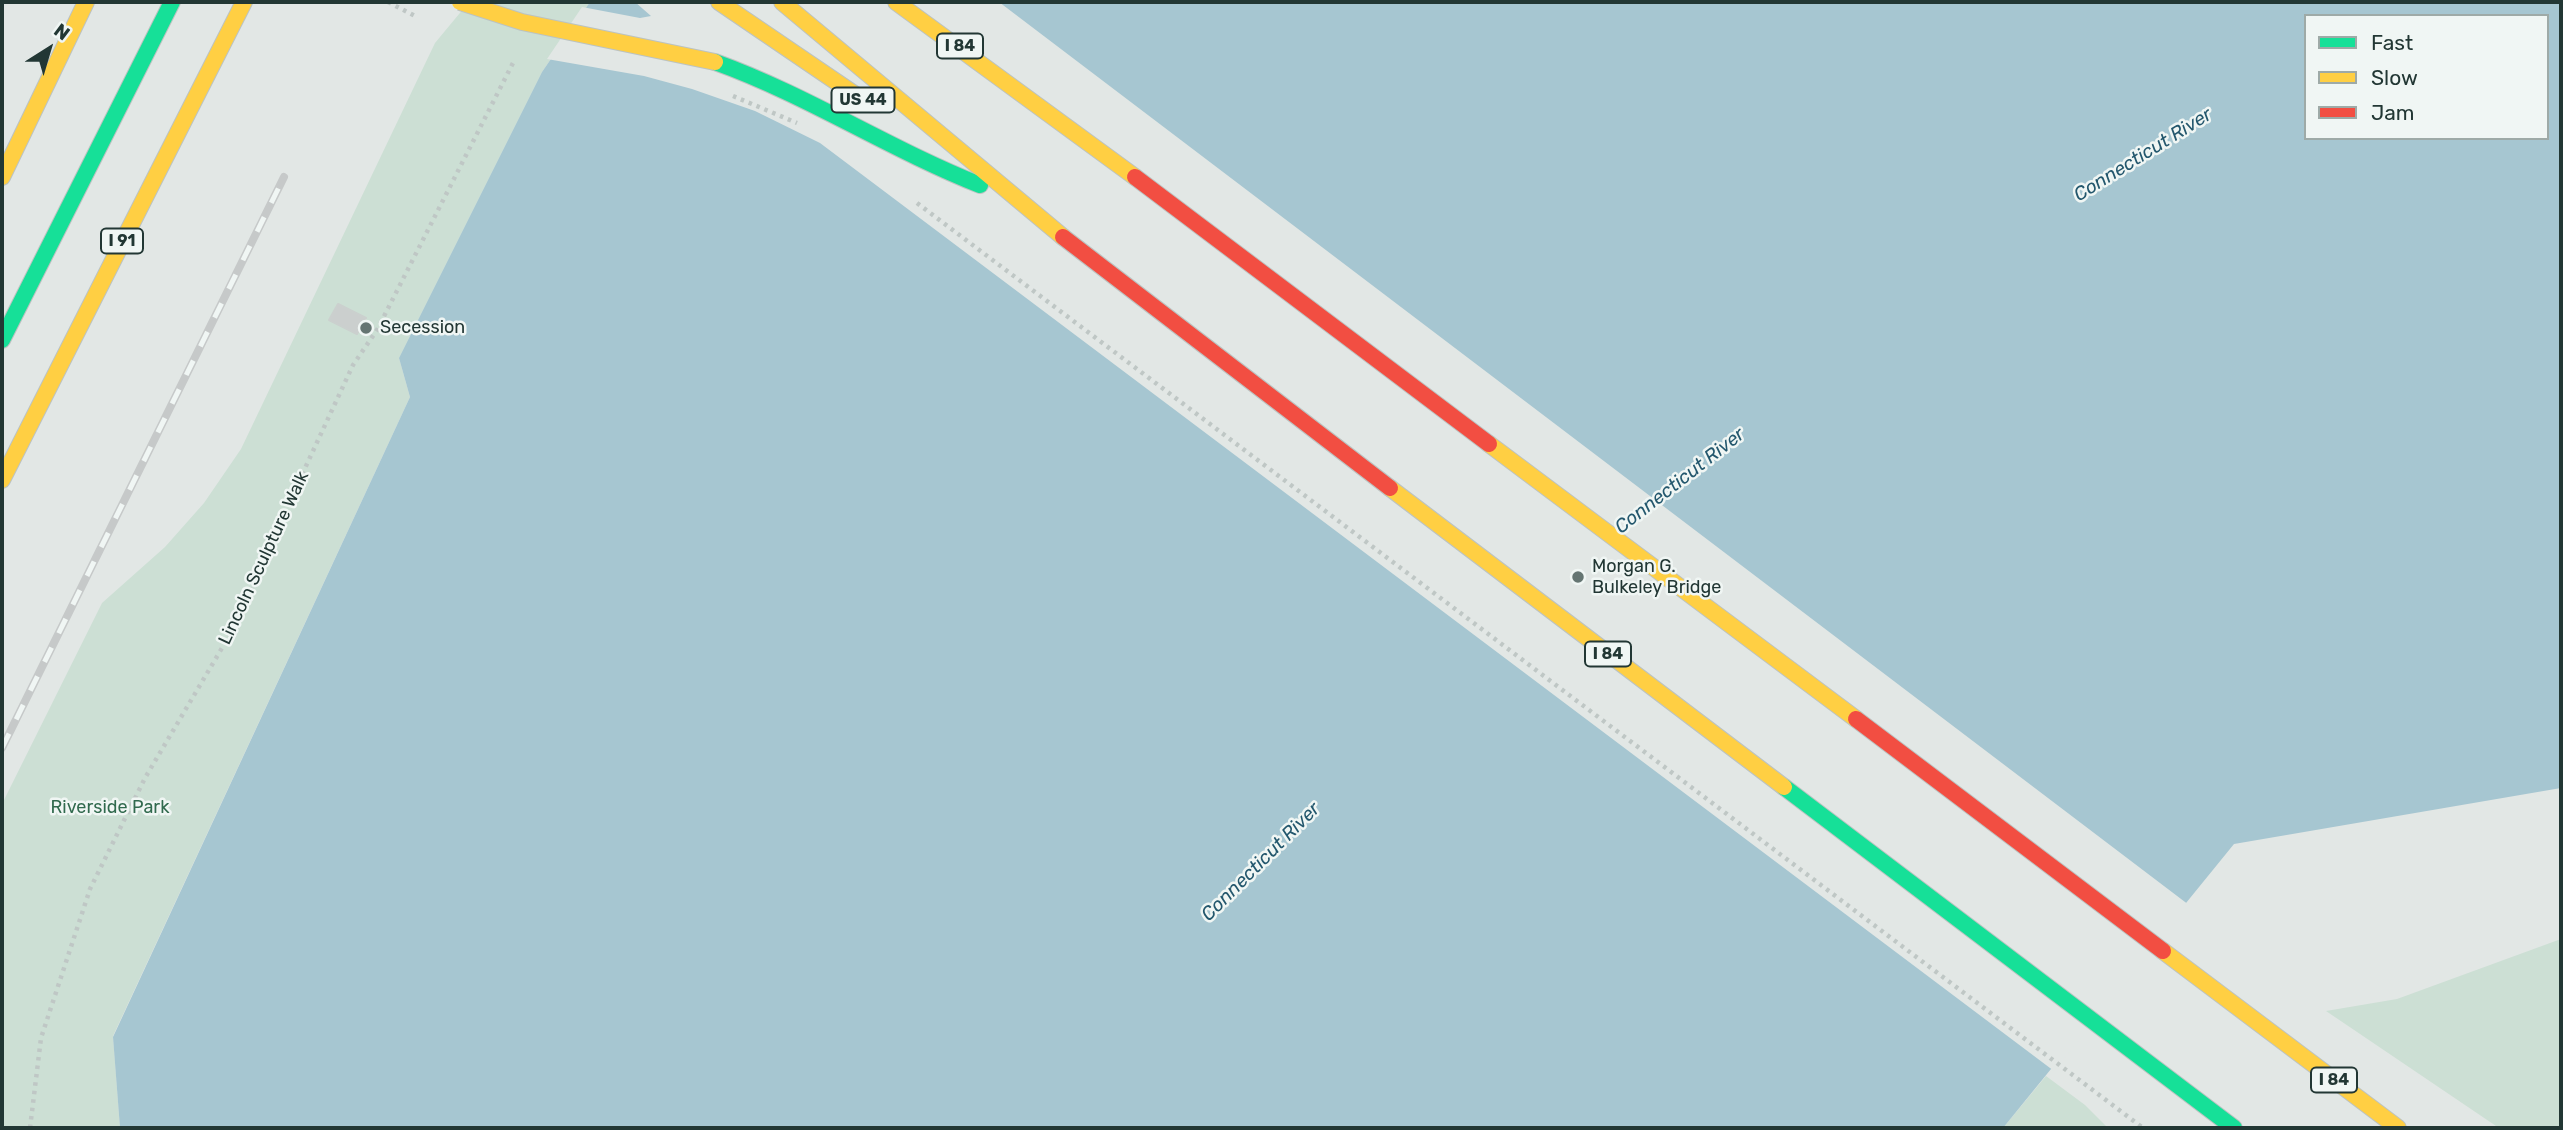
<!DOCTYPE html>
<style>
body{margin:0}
#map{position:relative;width:2563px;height:1130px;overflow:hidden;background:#e2e7e5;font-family:Rubik,sans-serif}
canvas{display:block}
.frame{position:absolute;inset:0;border:4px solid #223734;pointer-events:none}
.legend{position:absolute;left:2304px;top:14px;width:245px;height:126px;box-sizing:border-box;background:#f0f6f4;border:2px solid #9eaaa7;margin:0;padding:9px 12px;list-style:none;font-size:21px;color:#223734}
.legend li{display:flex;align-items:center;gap:14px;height:35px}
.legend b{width:35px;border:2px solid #9eaaa7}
.north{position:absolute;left:14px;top:14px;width:70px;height:70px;-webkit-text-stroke:5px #f0f6f4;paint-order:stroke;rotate:37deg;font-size:19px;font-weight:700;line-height:28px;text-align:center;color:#223734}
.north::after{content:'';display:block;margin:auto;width:24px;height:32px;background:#223734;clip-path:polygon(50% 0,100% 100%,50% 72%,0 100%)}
</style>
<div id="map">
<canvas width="2563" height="1130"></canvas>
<div class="frame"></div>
<ul class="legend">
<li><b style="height:9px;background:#16e098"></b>Fast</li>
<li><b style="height:9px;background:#ffcf43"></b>Slow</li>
<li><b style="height:9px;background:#f24e42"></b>Jam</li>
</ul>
<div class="north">N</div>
</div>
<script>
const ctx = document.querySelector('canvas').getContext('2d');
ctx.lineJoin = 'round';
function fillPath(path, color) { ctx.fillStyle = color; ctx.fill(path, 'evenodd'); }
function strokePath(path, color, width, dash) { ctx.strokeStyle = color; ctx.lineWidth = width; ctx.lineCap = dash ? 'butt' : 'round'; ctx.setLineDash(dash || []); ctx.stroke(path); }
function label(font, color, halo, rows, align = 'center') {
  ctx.font = font + ' Rubik,sans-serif'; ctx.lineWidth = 5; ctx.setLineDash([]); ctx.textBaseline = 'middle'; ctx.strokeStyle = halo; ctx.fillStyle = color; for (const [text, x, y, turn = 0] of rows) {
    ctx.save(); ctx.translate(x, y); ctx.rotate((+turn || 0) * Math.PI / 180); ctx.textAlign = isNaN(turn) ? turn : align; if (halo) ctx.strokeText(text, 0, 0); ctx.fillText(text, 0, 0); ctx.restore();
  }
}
fillPath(new Path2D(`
 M469,2H590L542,72L399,358L410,397L113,1036L120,1128H2V804L102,603L165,547L204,503L241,449L435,43Z
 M2561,939V1128H2499L2326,1011L2397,999Z
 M2046,1076L2085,1105L2108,1128H2003Z`), '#ccdfd4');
fillPath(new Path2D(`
 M590,2H2561V788L2234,844L2003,1128H120L113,1037L410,397L399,358L542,72ZM2306,16H2547V138H2306Z`), '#a6c6d1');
fillPath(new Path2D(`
 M635,2H999L2189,905L2054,1071L820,143L755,111L692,89L644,76L547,59L582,7L640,18L651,16Z`), '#e2e7e5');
const building = new Path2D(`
 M338,304L366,318L357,334L329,320Z`);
fillPath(building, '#cbcfce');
strokePath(building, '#cbd0ce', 2);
const fast = new Path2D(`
 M715,62C807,95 889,149 980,185
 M2,340L172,2
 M1784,787L2234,1128`);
const slow = new Path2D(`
 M719,2L863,100
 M782,2L1063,237
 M896,2L1135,177
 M2,177L86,2
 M1489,444L1856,719
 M2,480L244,2
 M1390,488L1784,787
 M2163,951L2398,1128`);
const jam = new Path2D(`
 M1135,177L1489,444
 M1063,237L1390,488
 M1856,719L2163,951`);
strokePath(fast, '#bcc3c1', 18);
strokePath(slow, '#bcc3c1', 18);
strokePath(jam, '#bcc3c1', 18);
strokePath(new Path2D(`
 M388,2L417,17
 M917,203L2143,1128
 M30,1128L41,1038L90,889L145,778L238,621L272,539L353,365L377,330L515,59`), '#bfc7c5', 4.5, [3.5, 5]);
strokePath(fast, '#16e098', 16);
strokePath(slow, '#ffcf43', 16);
strokePath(jam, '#f24e42', 16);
const rail = new Path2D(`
 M2,748L284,177`);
strokePath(rail, '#c6c9c9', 8);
strokePath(rail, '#f0f6f4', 5, [16]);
const slowBridge = new Path2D(`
 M460,2L522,22L715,62`);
strokePath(slowBridge, '#bcc3c1', 18, []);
strokePath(new Path2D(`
 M733,96L797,123`), '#bfc7c5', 4.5, [3.5, 5]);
strokePath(slowBridge, '#ffcf43', 16);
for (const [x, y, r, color] of [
 [366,328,7,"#657572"],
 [1578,577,7,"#657572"]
]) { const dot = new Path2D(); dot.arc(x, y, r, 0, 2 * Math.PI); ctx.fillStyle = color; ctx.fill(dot); strokePath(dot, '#f0f6f4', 2.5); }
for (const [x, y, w] of [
 [960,46,46],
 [863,100,63],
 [122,241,42],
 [1608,654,46],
 [2334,1080,46]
]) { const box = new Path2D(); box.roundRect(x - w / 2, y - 12.5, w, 25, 5); ctx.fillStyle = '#f0f6f4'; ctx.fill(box); strokePath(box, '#223734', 2); }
label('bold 16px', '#223734', null, [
 ["I 84",960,46],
 ["US 44",863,100],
 ["I 91",122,241],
 ["I 84",1608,654],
 ["I 84",2334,1080]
]);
label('18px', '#223734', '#f0f6f4', [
 ["Secession",380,328],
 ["Morgan G.",1592,567],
 ["Bulkeley Bridge",1592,588]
], 'left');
label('18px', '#223734', '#f0f6f4', [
 ["Lincoln Sculpture Walk",264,558,-65]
]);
label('18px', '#316a4e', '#f0f6f4', [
 ["Riverside Park",110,808]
]);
label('italic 19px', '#23576d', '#f0f6f4', [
 ["Connecticut River",2143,155,-32],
 ["Connecticut River",1680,481,-38],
 ["Connecticut River",1261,862,-45]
]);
</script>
